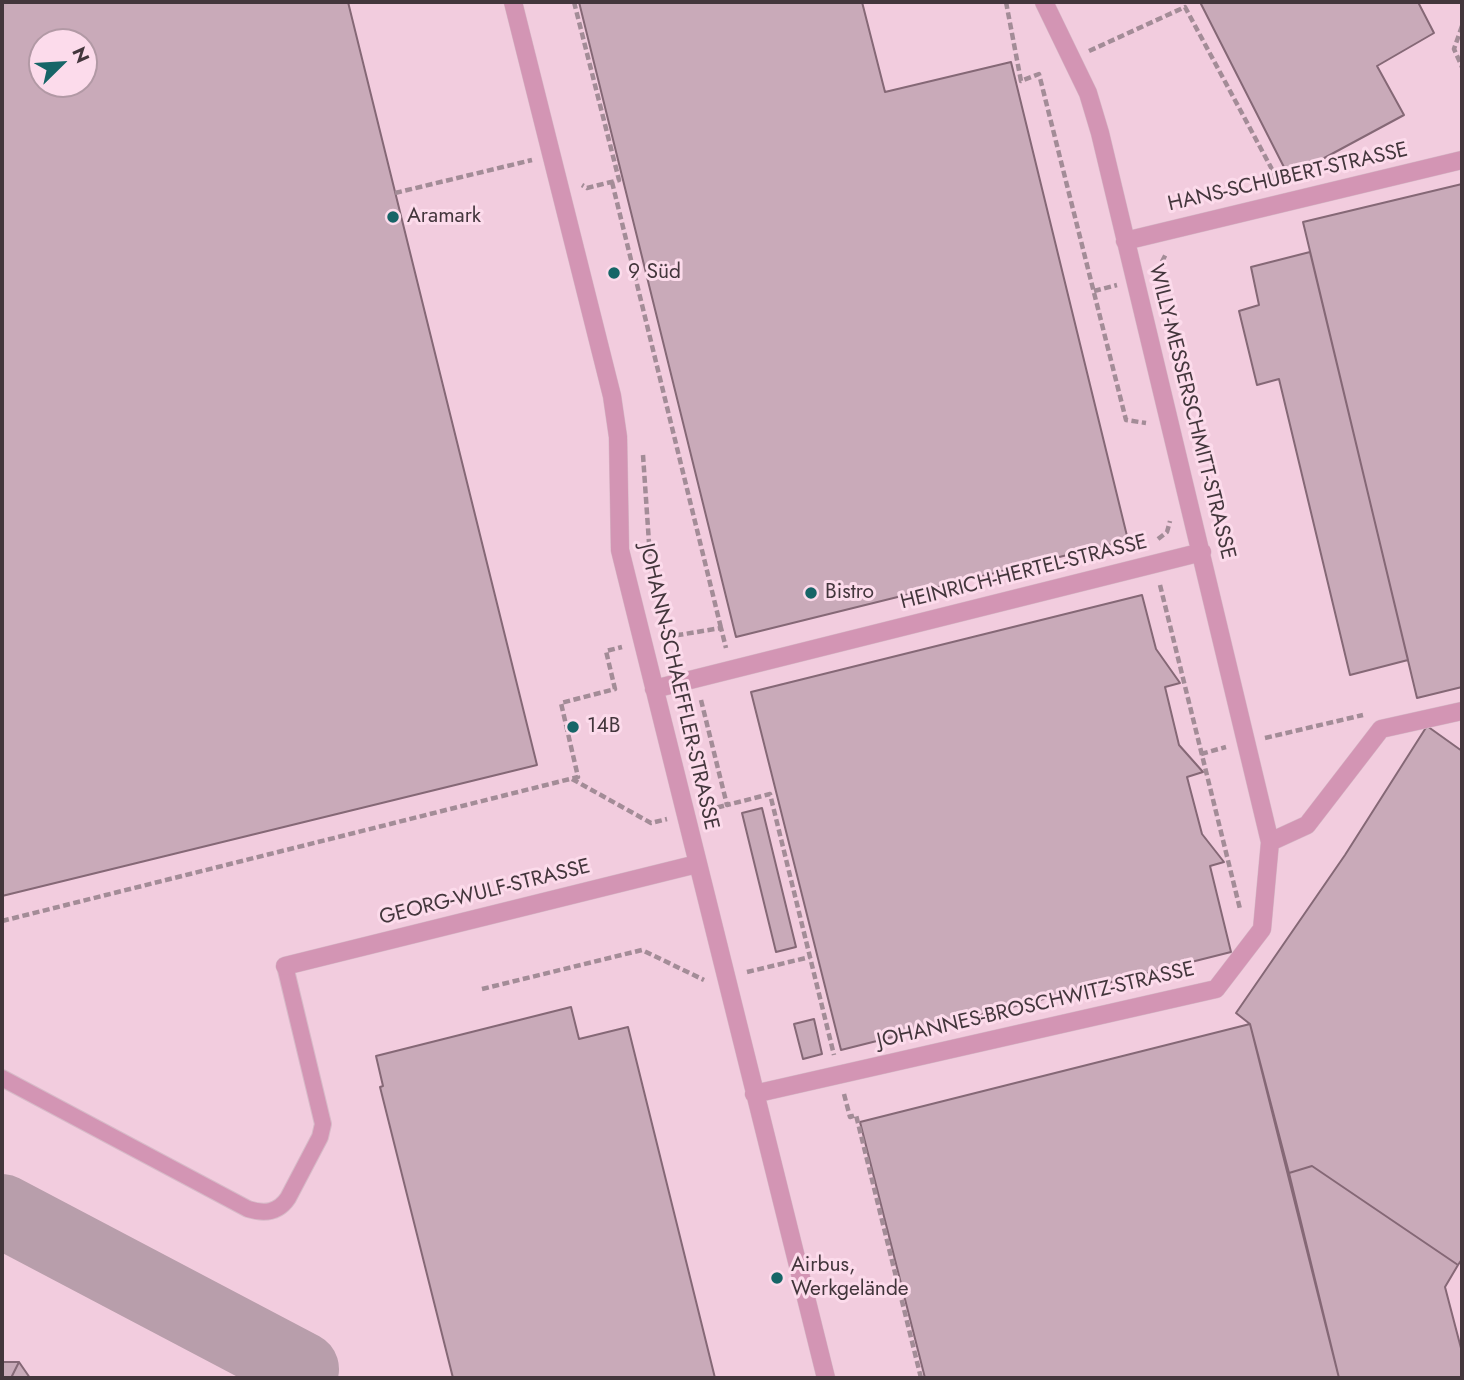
<!DOCTYPE html>
<meta charset="utf-8">
<style>
body{margin:0}
#map{position:relative;width:1464px;height:1380px;overflow:hidden;background:#fcdbeb;font-family:Jost,sans-serif}
canvas{display:block}
.frame{position:absolute;inset:0;border:4px solid #43363c;pointer-events:none}
.north{position:absolute;left:28px;top:28px;width:70px;height:70px;box-sizing:border-box;background:#fcdbeb;border:2px solid #b299a5;border-radius:50%;rotate:66deg;font-size:19px;font-weight:700;line-height:28px;text-align:center;color:#43363c}
.north::after{content:'';display:block;margin:auto;width:24px;height:32px;background:#166567;clip-path:polygon(50% 0,100% 100%,50% 72%,0 100%)}
</style>
<div id="map">
<canvas width="1464" height="1380"></canvas>
<div class="frame"></div>
<div class="north">N</div>
</div>
<script>
const ctx = document.querySelector('canvas').getContext('2d');
ctx.lineJoin = 'round';
function fillPath(path, color) { ctx.fillStyle = color; ctx.fill(path, 'evenodd'); }
function strokePath(path, color, width, dash) { ctx.strokeStyle = color; ctx.lineWidth = width; ctx.lineCap = dash ? 'butt' : 'round'; ctx.setLineDash(dash || []); ctx.stroke(path); }
function label(font, color, halo, rows, align = 'center') {
  ctx.font = font + ' Jost,sans-serif'; ctx.lineWidth = 6; ctx.setLineDash([]); ctx.textBaseline = 'middle'; ctx.strokeStyle = halo; ctx.fillStyle = color; for (const [text, x, y, turn = 0] of rows) {
    ctx.save(); ctx.translate(x, y); ctx.rotate((+turn || 0) * Math.PI / 180); ctx.textAlign = isNaN(turn) ? turn : align; if (halo) ctx.strokeText(text, 0, 0); ctx.fillText(text, 0, 0); ctx.restore();
  }
}
fillPath(new Path2D(`
 M2,2H1462V1378H2ZM42,42H84V84H42Z`), '#f2ccde');
strokePath(new Path2D(`
 M2,1211L302,1369`), '#b89eab', 74);
const building = new Path2D(`
 M2,2H348L537,765L2,896ZM42,42H84V84H42Z
 M579,2H862L885,92L1011,62L1128,540L736,637Z
 M1200,2H1418L1434,33L1377,66L1404,115L1289,177Z
 M1462,184V687L1417,698L1303,222Z
 M1310,252L1408,660L1350,675L1279,379L1257,385L1239,311L1259,305L1251,267Z
 M1142,595L1156,649L1180,683L1165,687L1179,745L1203,772L1187,777L1202,834L1224,862L1210,866L1231,952L841,1050L751,692Z
 M1427,726L1462,751V1259L1458,1265L1312,1166L1289,1173L1250,1024L1236,1013L1345,855Z
 M762,808L796,947L776,952L742,813Z
 M571,1007L579,1039L628,1027L715,1378H453L380,1087L383,1086L376,1056Z
 M814,1019L822,1054L803,1059L794,1024Z
 M1250,1024L1339,1378H925L860,1122Z
 M1312,1166L1458,1265L1445,1287L1462,1352V1378H1339L1289,1173Z
 M2,1362H19L11,1378H2Z
 M19,1362L30,1378H11Z`);
fillPath(building, '#c9aab9');
strokePath(building, '#856876', 2);
const service = new Path2D(`
 M2,1078L248,1209C264,1214 278,1213 288,1198L320,1137L323,1124L285,966`);
const minor = new Path2D(`
 M513,2L612,396L618,437L620,550L826,1378
 M1044,2L1088,93L1100,133L1270,842
 M1125,241L1462,160
 M654,689L1202,552
 M285,966L697,864
 M754,1094L1216,989L1262,929L1270,842L1307,825L1381,729L1462,711`);
strokePath(service, '#d7bac8', 18);
strokePath(minor, '#d7bac8', 19);
strokePath(new Path2D(`
 M574,2L619,180L587,188L582,185
 M1006,2L1021,81L1039,74L1126,420L1146,423
 M1462,26L1454,49L1462,67
 M1089,51L1185,7L1274,173L1276,182
 M612,182L721,628
 M395,193L532,160
 M1157,271L1166,254
 M1094,291L1117,285
 M643,455L651,572
 M1158,539L1167,532L1170,521
 M1160,585L1240,909
 M666,637L721,628L726,648
 M701,700L727,805L770,794L834,1055
 M1265,738L1363,715
 M1201,754L1226,747
 M572,779L651,823L667,819
 M707,810L727,805
 M2,921L578,777L561,703L615,689L606,651L622,647
 M747,972L810,957
 M482,989L642,950L704,980
 M844,1094L850,1117L856,1115L921,1378`), '#a38c97', 4.5, [7, 3.5]);
strokePath(service, '#d395b4', 16);
strokePath(minor, '#d395b4', 18);
for (const [x, y, r, color] of [
 [393,217,7,"#166567"],
 [614,273,7,"#166567"],
 [811,593,7,"#166567"],
 [573,727,7,"#166567"],
 [777,1278,7,"#166567"]
]) { const dot = new Path2D(); dot.arc(x, y, r, 0, 2 * Math.PI); ctx.fillStyle = color; ctx.fill(dot); strokePath(dot, '#fcdbeb', 2.5); }
label('21px', '#43363c', '#fcdbeb', [
 ["HANS-SCHUBERT-STRASSE",1288,178,-13],
 ["WILLY-MESSERSCHMITT-STRASSE",1191,412,76],
 ["HEINRICH-HERTEL-STRASSE",1024,573,-14],
 ["JOHANN-SCHAEFFLER-STRASSE",678,687,77],
 ["GEORG-WULF-STRASSE",485,893,-14],
 ["JOHANNES-BROSCHWITZ-STRASSE",1036,1006,-13]
]);
label('21px', '#43363c', '#fcdbeb', [
 ["Aramark",407,217],
 ["9 Süd",628,273],
 ["Bistro",825,593],
 ["14B",587,727],
 ["Airbus,",791,1266],
 ["Werkgelände",791,1290]
], 'left');
</script>
